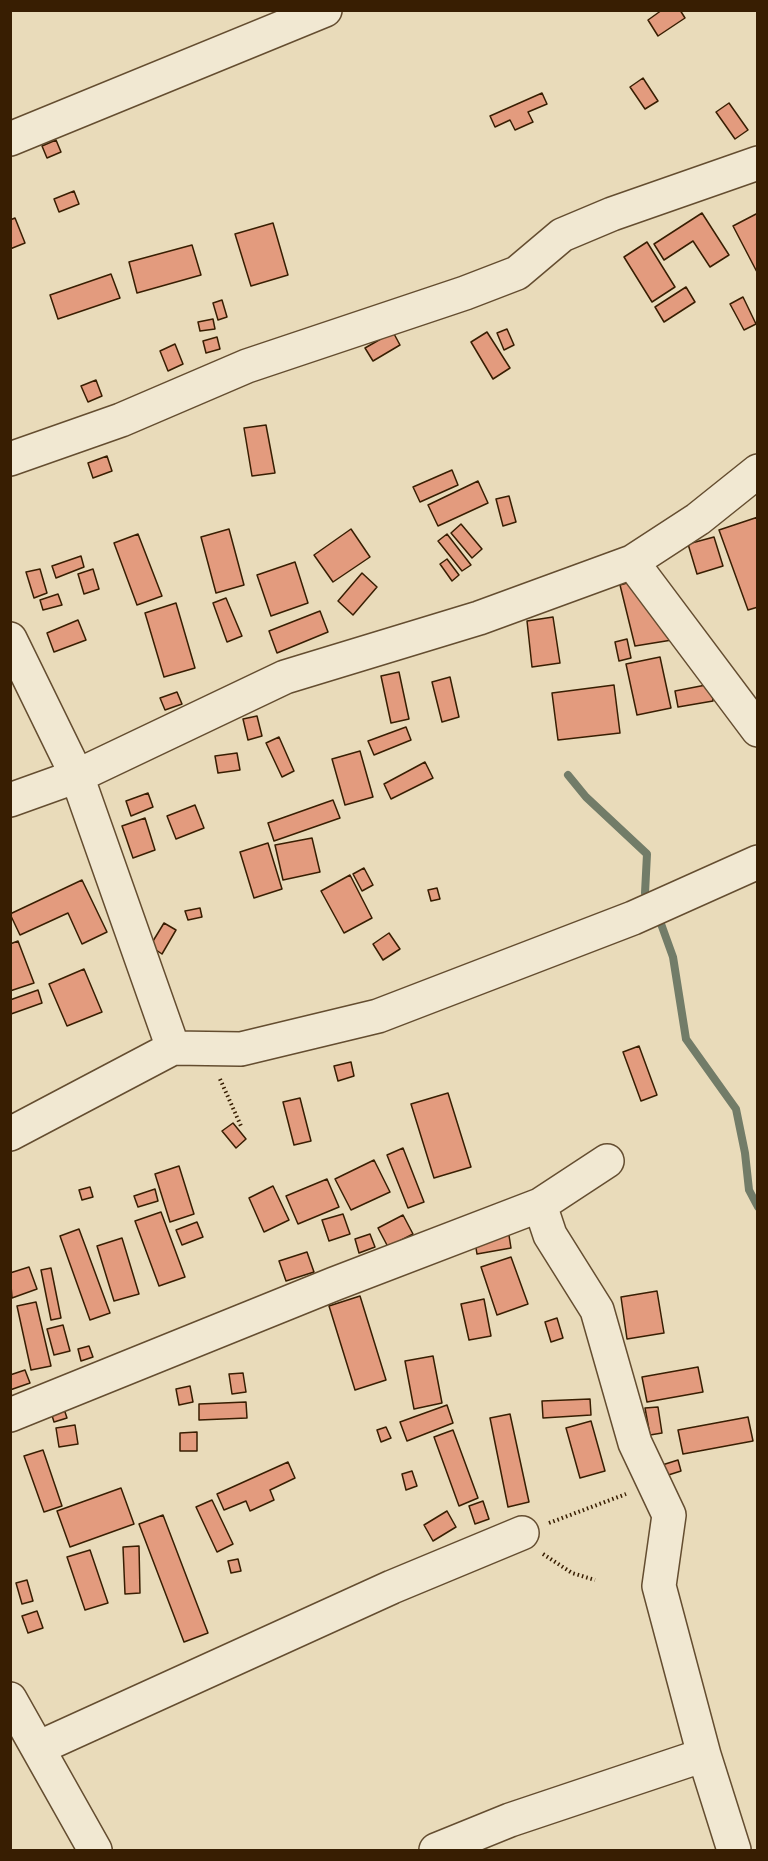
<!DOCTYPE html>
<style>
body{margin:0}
#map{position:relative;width:768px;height:1861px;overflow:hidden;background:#e9dbba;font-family:"Libre Caslon Text",serif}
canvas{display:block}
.frame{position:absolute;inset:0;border:12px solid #381e02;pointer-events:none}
</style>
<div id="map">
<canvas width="768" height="1861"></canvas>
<div class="frame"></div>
</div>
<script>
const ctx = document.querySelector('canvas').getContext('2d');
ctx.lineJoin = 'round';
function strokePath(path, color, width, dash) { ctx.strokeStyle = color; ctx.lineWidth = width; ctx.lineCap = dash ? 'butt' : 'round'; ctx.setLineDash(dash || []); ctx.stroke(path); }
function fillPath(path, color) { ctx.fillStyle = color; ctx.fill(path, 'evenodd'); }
strokePath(new Path2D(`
 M568,775L586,797L647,854L645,893L648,902
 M656,916L660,921L673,957L686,1039L736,1109L745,1153L749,1190L758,1207`), '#727c68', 8);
const building = new Path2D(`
 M662,10H680L685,18L658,36L648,20Z
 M643,78L658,101L645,109L630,87Z
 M542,93L547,104L528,112L533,122L515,130L510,120L495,127L490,116Z
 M729,103L748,130L735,139L716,112Z
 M56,140L61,152L47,158L42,146Z
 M74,191L79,204L59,212L54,199Z
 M702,213L729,255L710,267L693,241L664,260L654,244Z
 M758,213V274L733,226Z
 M15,218L25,243L10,249V220Z
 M273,223L288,275L251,286L235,234Z
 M647,242L675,287L652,302L624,257Z
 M192,245L201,275L137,293L129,262Z
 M111,274L120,298L58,319L50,295Z
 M686,287L695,302L664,322L655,307Z
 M743,297L756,324L744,330L730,304Z
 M222,300L227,317L218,320L213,303Z
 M213,319L215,329L200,331L198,322Z
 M507,329L514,345L504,350L497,333Z
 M393,332L400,345L373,361L365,348Z
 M487,332L510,368L493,379L471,342Z
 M217,337L220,349L206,353L203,341Z
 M175,344L183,364L168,371L160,351Z
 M96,380L102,396L88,402L81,386Z
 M266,425L275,473L252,476L244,428Z
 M107,456L112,471L93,478L88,463Z
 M452,470L458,485L420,502L413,487Z
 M478,481L488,503L438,526L428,505Z
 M509,496L516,522L503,526L496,499Z
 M758,517V607L748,610L719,530Z
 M461,524L482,549L472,558L451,533Z
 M229,529L244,585L216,593L201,537Z
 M351,529L370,557L333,582L314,555Z
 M138,534L162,596L137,605L114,543Z
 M447,534L471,565L462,571L438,541Z
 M714,537L723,566L697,574L688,544Z
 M81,556L84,567L56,578L52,566Z
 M447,559L459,575L452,581L440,564Z
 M295,562L308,603L271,616L257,575Z
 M40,569L47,593L34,598L26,572Z
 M93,569L99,589L84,594L78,574Z
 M362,573L377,587L353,615L338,601Z
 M634,581L672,640L635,646L620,585Z
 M58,594L62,605L43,610L40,600Z
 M226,598L242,636L227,642L213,603Z
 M176,603L195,668L164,677L145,613Z
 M320,611L328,632L277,653L269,631Z
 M553,617L560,663L532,667L527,621Z
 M78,620L86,640L54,652L47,633Z
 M627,639L631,658L619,661L615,642Z
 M660,657L671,708L637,715L626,664Z
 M399,672L409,719L391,723L381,676Z
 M450,677L459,717L442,722L432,682Z
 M711,684L713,701L678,707L675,691Z
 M614,685L620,733L558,740L552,693Z
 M177,692L182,704L165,710L160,698Z
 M257,716L262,736L248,740L243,719Z
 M406,727L411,740L374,755L368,741Z
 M279,737L294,771L282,777L266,743Z
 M360,751L373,797L345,805L332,759Z
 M237,753L240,770L218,773L215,756Z
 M425,762L433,778L391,799L384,784Z
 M148,793L153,807L131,816L126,801Z
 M333,800L340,818L274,841L268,823Z
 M195,805L204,828L176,839L167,816Z
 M145,818L155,850L133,858L122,826Z
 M312,838L320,872L283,880L275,845Z
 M268,843L282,889L254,898L240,852Z
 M364,868L373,885L362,891L353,874Z
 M350,875L372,918L344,933L321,891Z
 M82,880L107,932L82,944L68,913L20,935L10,914Z
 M437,888L440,899L431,901L428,890Z
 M200,908L202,917L188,920L185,911Z
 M164,923L176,930L162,954L150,946Z
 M389,933L400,949L383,960L373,944Z
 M18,941L34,983L10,991V944Z
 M84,969L102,1012L67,1026L49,984Z
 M38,990L42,1003L11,1014L10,1000Z
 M639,1046L657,1095L641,1101L623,1052Z
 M351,1062L354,1076L338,1081L334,1066Z
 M448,1093L471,1167L434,1178L411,1104Z
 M300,1098L311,1141L294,1145L283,1102Z
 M233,1123L246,1139L236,1148L222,1131Z
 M403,1148L424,1202L408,1208L387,1155Z
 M374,1160L390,1192L351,1210L335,1179Z
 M179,1166L194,1214L170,1222L155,1174Z
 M327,1179L339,1207L298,1224L286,1196Z
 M273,1186L289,1220L264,1232L249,1198Z
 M90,1187L93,1197L82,1200L79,1190Z
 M155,1189L158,1201L138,1207L134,1196Z
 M161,1212L185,1277L159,1286L135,1221Z
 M343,1214L350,1234L329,1241L322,1220Z
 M403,1215L413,1234L388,1247L378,1228Z
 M197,1222L203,1237L182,1245L176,1230Z
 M79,1229L110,1313L90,1320L60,1236Z
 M508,1229L511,1248L477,1254L474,1236Z
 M370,1234L375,1247L359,1253L355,1239Z
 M122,1238L139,1294L114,1301L97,1246Z
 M307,1252L314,1272L286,1281L279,1261Z
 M511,1257L528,1304L497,1315L481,1267Z
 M29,1267L37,1289L12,1298L10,1273Z
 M51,1268L61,1318L51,1320L41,1270Z
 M657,1291L664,1333L627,1339L621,1297Z
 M360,1296L386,1380L355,1390L329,1306Z
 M484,1299L491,1336L469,1340L461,1304Z
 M36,1302L51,1366L31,1370L17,1306Z
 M557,1318L563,1338L551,1342L545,1322Z
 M63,1325L70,1351L54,1355L47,1329Z
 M89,1346L93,1357L81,1361L78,1349Z
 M433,1356L442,1403L414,1409L405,1361Z
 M698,1367L703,1392L647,1402L642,1377Z
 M25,1370L30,1383L10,1390V1375Z
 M243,1373L246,1392L232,1394L229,1374Z
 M190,1386L193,1402L179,1405L176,1389Z
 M590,1399L591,1415L543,1418L542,1401Z
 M246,1402L247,1418L199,1420V1404Z
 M447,1405L453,1423L407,1441L400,1422Z
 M63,1406L67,1418L54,1422L50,1409Z
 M658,1407L662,1433L650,1435L645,1408Z
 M510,1414L529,1502L508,1507L490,1418Z
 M748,1417L753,1441L683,1454L678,1430Z
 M591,1421L605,1471L580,1478L566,1428Z
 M75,1425L78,1444L59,1447L56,1428Z
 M386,1427L391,1438L381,1442L377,1430Z
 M453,1430L478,1498L459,1506L434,1437Z
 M197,1432V1451H180V1433Z
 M43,1450L62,1506L44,1512L24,1456Z
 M678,1460L681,1471L662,1477L659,1466Z
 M288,1462L295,1478L270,1490L274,1500L250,1511L246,1501L224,1510L217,1494Z
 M412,1471L417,1486L406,1490L402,1474Z
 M121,1488L134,1524L70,1547L57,1511Z
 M212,1500L233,1544L217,1552L196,1507Z
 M483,1501L489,1519L475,1524L469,1506Z
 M447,1511L456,1527L433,1541L424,1525Z
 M163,1515L208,1633L184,1642L139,1524Z
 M139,1546L140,1593L125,1594L123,1547Z
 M90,1550L108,1603L85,1610L67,1557Z
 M238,1559L241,1571L231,1573L228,1561Z
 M27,1580L33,1601L22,1604L16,1583Z
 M37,1611L43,1628L28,1633L22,1616Z`);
fillPath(building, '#e39b7e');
strokePath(building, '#381e02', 1.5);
const minor = new Path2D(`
 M10,139L325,10
 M10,459L121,420L247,366L465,293L517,273L562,235L612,214L758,163
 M632,562L698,519L758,471
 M10,639L77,776L173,1048L10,1134
 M10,800L77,776L285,677L479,618L632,562L758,730
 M173,1048L241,1049L378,1016L633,918L758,862
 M540,1205L550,1235L597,1310L635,1443L669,1515L659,1586L704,1755L734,1850
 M10,1415L334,1284L540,1205L607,1161
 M10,1699L95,1850
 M38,1748L392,1587L522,1533
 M436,1850L510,1820L704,1755`);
strokePath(minor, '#644d30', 36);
strokePath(new Path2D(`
 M220,1079L241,1126
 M549,1523L626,1494
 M543,1554L572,1573L595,1580`), '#381e02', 4, [1.5, 3]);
strokePath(minor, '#f1e8d2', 33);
</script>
